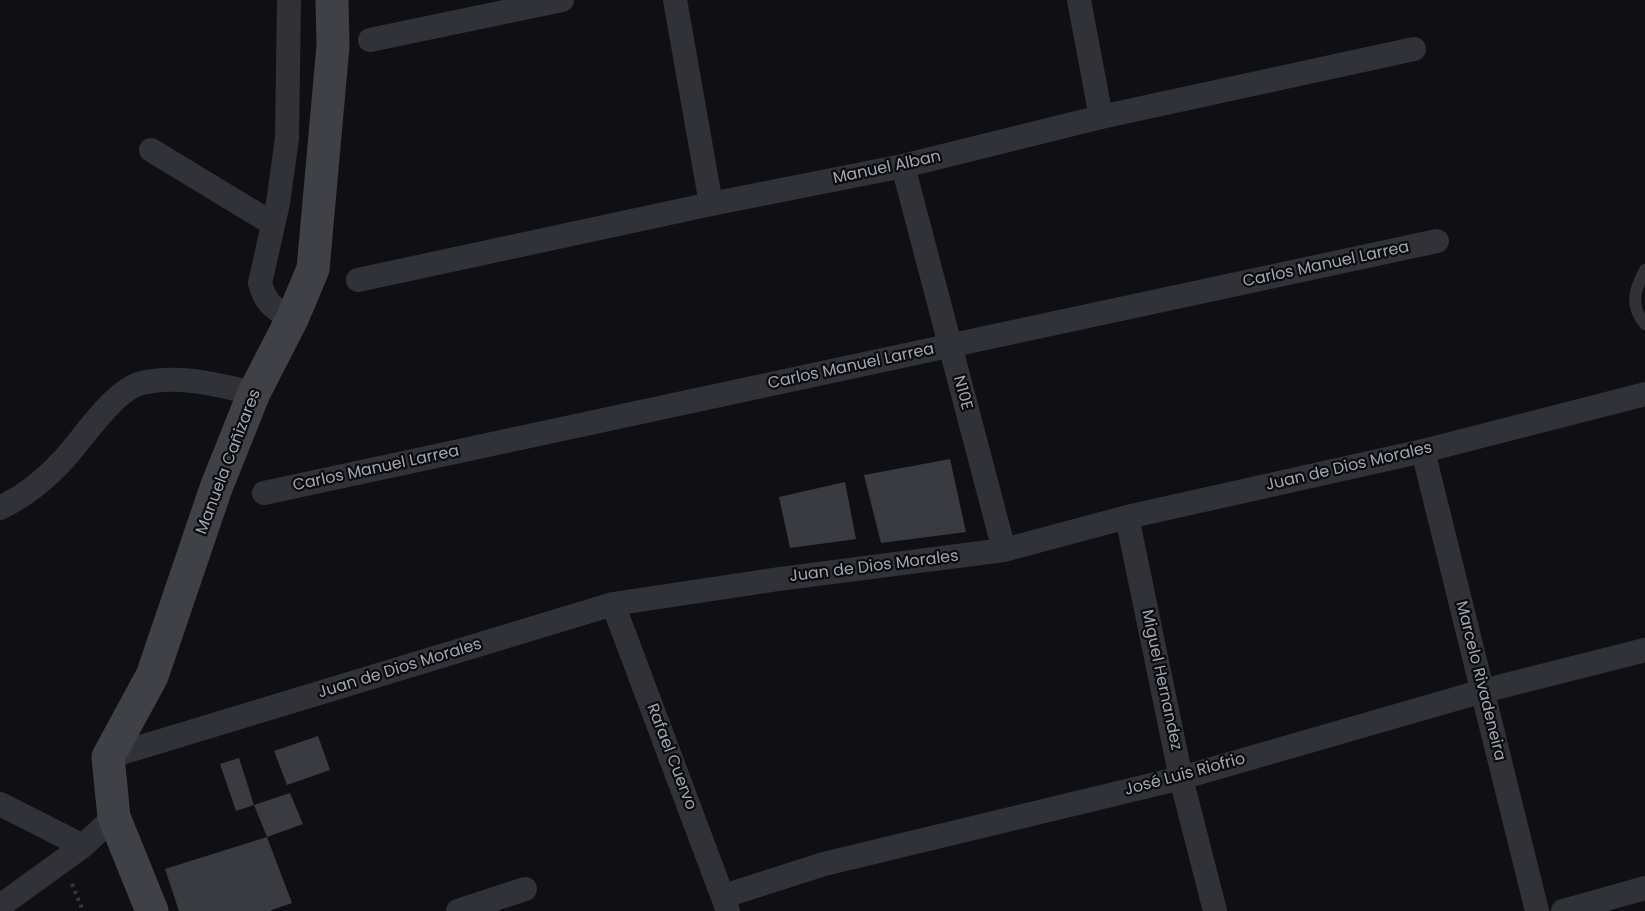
<!DOCTYPE html>
<meta charset="utf-8">
<style>
body{margin:0}
canvas{display:block;background:#101012}
</style>
<canvas width="1645" height="911"></canvas>
<script>
const ctx = document.querySelector('canvas').getContext('2d');
ctx.lineJoin = 'round';
function fillPath(path, color) { ctx.fillStyle = color; ctx.fill(path, 'evenodd'); }
function strokePath(path, color, width, dash) { ctx.strokeStyle = color; ctx.lineWidth = width; ctx.lineCap = dash ? 'butt' : 'round'; ctx.setLineDash(dash || []); ctx.stroke(path); }
function label(font, color, halo, rows, align = 'center') {
  ctx.font = font + ' Poppins,sans-serif'; ctx.lineWidth = 4.5; ctx.setLineDash([]); ctx.textBaseline = 'middle'; ctx.strokeStyle = halo; ctx.fillStyle = color; for (const [text, x, y, turn = 0] of rows) {
    ctx.save(); ctx.translate(x, y); ctx.rotate((+turn || 0) * Math.PI / 180); ctx.textAlign = isNaN(turn) ? turn : align; if (halo) ctx.strokeText(text, 0, 0); ctx.fillText(text, 0, 0); ctx.restore();
  }
}
fillPath(new Path2D(`
 M950,459L966,532L881,543L864,475Z
 M845,482L856,539L790,548L779,497Z
 M318,736L330,770L287,785L274,751Z
 M239,758L254,805L236,811L220,764Z
 M290,793L303,824L267,837L254,805Z
 M267,837L292,903L269,911H179L165,869Z`), '#3a3b40');
strokePath(new Path2D(`
 M72,884L83,911`), '#37393e', 4, [3, 4.5]);
strokePath(new Path2D(`
 M1645,270C1635,289 1629,305 1645,324`), '#313237', 12);
strokePath(new Path2D(`
 M289,0L287,138L278,203L260,283C266,305 274,308 292,319
 M675,0L711,204
 M1079,0L1101,117
 M370,40L562,0
 M151,150L273,224
 M903,166L1004,550
 M358,280L711,204L903,166L1101,117L1414,49
 M1423,451L1537,911
 M264,493L1437,241
 M0,508C25,496 46,479 65,458C83,438 116,388 142,383C180,374 217,385 254,393
 M1127,517L1181,778L1215,911
 M613,604L728,911
 M108,757L613,604L779,579L1004,550L1127,517L1423,451L1645,394
 M0,804L83,846
 M724,896L824,864L1181,778L1483,691L1645,650
 M0,906L83,846L114,817
 M458,911L525,889
 M1563,911L1645,888`), '#313237', 24);
strokePath(new Path2D(`
 M152,911L114,817L108,757L152,676L216,488L254,393L292,319L313,269L333,46L332,0`), '#3f4147', 33);
label('16px', '#a0a6b4', '#0b0b0d', [
 ["Manuel Alban",887,168,-12],
 ["Carlos Manuel Larrea",1326,265,-12],
 ["Carlos Manuel Larrea",851,367,-12],
 ["N10E",962,393,75],
 ["Manuela Cañizares",229,462,-69],
 ["Juan de Dios Morales",1349,467,-13],
 ["Carlos Manuel Larrea",376,469,-12],
 ["Juan de Dios Morales",874,567,-7],
 ["Juan de Dios Morales",400,669,-17],
 ["Miguel Hernandez",1161,680,78],
 ["Marcelo Rivadeneira",1480,681,76],
 ["Rafael Cuervo",671,757,69],
 ["José Luis Riofrio",1185,775,-15]
]);
</script>
